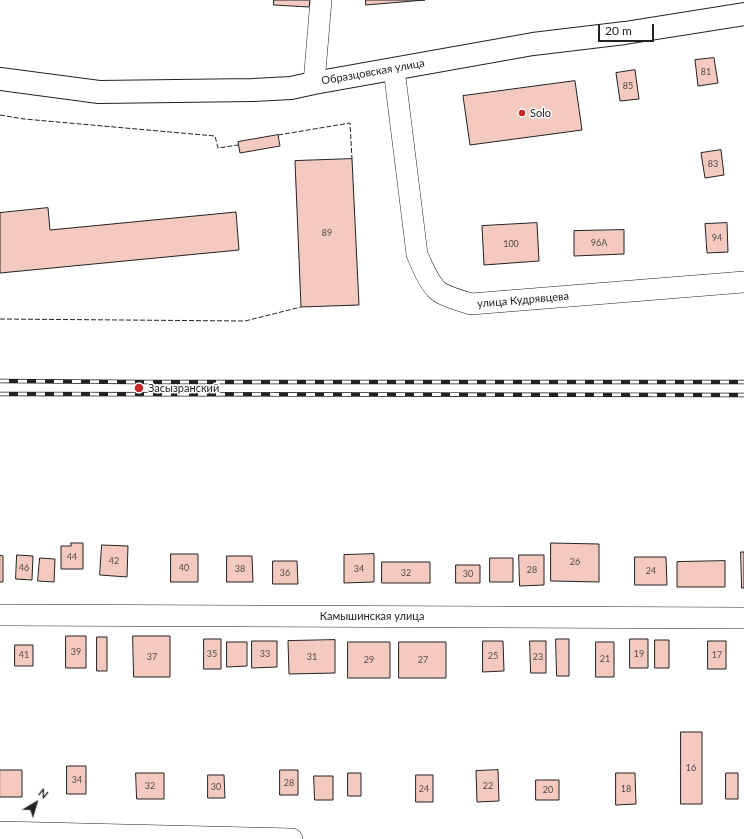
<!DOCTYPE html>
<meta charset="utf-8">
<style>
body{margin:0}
#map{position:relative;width:744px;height:839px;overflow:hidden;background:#fff;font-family:Lato,sans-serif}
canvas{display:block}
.north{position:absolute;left:16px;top:783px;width:40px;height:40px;-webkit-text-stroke:3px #fff;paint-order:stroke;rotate:38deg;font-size:11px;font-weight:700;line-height:16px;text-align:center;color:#222}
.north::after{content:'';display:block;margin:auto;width:14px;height:18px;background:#222;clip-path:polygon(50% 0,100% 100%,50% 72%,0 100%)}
.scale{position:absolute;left:598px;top:24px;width:56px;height:18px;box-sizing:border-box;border:2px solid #222;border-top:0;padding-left:5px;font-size:12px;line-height:14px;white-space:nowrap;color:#222;-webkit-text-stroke:3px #fff;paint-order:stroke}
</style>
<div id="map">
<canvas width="744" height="839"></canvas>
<div class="north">N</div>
<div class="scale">20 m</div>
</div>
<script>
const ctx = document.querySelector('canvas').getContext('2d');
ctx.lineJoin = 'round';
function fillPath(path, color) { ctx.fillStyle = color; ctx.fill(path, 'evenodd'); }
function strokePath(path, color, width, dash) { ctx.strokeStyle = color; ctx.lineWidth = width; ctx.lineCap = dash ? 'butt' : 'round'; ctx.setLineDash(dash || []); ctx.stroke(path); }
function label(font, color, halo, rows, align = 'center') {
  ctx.font = font + ' Lato,sans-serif'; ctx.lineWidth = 3; ctx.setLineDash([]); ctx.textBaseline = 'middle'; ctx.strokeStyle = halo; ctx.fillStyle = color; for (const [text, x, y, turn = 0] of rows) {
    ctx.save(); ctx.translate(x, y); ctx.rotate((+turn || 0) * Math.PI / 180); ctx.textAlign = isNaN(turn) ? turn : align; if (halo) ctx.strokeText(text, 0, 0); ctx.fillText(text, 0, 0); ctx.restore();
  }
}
const building = new Path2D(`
 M274,0H310L309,7L274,5Z
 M366,0H425L366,5Z
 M714,58L718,83L698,86L695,60Z
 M635,70L639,99L620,101L616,73Z
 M575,81L582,130L470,145L463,96Z
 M278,135L280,146L240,153L238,142Z
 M721,150L724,175L705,178L701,153Z
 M352,159L359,305L301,307L295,161Z
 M48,208L50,230L236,212L239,250L0,273V213Z
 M537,223L539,261L484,265L482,226Z
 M727,223L728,252L707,253L705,224Z
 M624,230V254L574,256V231Z
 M71,543H83V569H61V546H71Z
 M551,543L599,544V582L551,581Z
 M102,545L128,546L127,577L100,575Z
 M741,552H744V588H742Z
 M171,554H198V582H171Z
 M374,554V582L344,583V555Z
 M0,555L3,556V582H0Z
 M17,555L33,556L32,580L16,579Z
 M519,555H544V585L520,586Z
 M227,556H252L253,582H227Z
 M635,557H666L667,585H635Z
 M40,558L55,559L54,582L38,581Z
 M490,558H513V582H490Z
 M273,561H297L298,584H273Z
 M725,561V587H677V562Z
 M382,562H430V583H382Z
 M456,565H480V583H456Z
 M66,636H86V668H66Z
 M133,636H170V677H134Z
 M97,637H107V671H97Z
 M204,639H221V669H204Z
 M556,639H569V676H557Z
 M630,639H648V668H630Z
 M335,640V673L289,674L288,641Z
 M655,640H669V668H655Z
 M252,641H277V667L252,668Z
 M483,641H503L504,671L483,672Z
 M530,641H546V673H531Z
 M708,641H726V669H708Z
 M227,642H247V666L227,667Z
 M348,642H390V678H348Z
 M399,642H446V678H399Z
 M596,642H614V677H596Z
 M15,645H33V666H15Z
 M681,732H702V804H681Z
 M67,766H86V794H67Z
 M0,770H22V797H0Z
 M280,770H298V795H280Z
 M498,770L499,801L477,802L476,771Z
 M136,773H164V799H137Z
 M348,773H361V796H348Z
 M616,773H635L636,804L616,805Z
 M726,773H738V799H726Z
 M208,775H224L225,798H208Z
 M416,775H433V802H416Z
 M314,776H333V800H315Z
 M536,780H559V800H536Z`);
fillPath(building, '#f3c9c0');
strokePath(building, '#222', 1);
const minor = new Path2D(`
 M394,69L417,254C422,266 427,279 436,289C442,296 462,301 471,304L744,282
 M314,83L321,0
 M0,615L744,618
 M0,832L292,839`);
const major = new Path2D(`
 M0,79L99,92L253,90L291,88L314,83L533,44L625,33L744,14`);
strokePath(minor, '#222', 22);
strokePath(major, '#222', 24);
strokePath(minor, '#fff', 21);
strokePath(major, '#fff', 22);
const rail = new Path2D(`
 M0,381L139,382H744
 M0,394L744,395`);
strokePath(rail, '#222', 4.5);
strokePath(rail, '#fff', 3, [9]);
strokePath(new Path2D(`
 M0,115L24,119L215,136L218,148L238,145
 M278,135L350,123L352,159
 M0,319L245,321L301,307`), '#222', 1, [5, 2]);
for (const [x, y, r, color] of [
 [522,113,4,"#c62828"],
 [139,388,5,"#c62828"]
]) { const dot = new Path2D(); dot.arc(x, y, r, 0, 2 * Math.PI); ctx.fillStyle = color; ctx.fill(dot); strokePath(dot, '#fff', 1.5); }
label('9px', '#564c4a', null, [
 ["81",706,72],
 ["85",628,86],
 ["83",713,164],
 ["89",327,233],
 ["94",717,238],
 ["96А",599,243],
 ["100",511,244],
 ["44",72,557],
 ["42",114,561],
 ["26",575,562],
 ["46",24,568],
 ["40",184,568],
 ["38",240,569],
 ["34",359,569],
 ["28",532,570],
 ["24",651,571],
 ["36",285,573],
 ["32",406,573],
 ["30",468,574],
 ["39",76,652],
 ["35",212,654],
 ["33",265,654],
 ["19",639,654],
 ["41",24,655],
 ["17",717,655],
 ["25",493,656],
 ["37",152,657],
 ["31",312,657],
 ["23",538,657],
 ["21",605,659],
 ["29",369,660],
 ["27",423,660],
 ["16",691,768],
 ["34",77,780],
 ["28",289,783],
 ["32",150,786],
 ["22",488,786],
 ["30",216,787],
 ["24",424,789],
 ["18",626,789],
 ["20",548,790]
]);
label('11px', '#222', '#fff', [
 ["Образцовская улица",373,72,-10],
 ["улица Кудрявцева",523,300,-5],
 ["Камышинская улица",372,616]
]);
label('11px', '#222', '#fff', [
 ["Solo",530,113],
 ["Засызранский",148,388]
], 'left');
</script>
